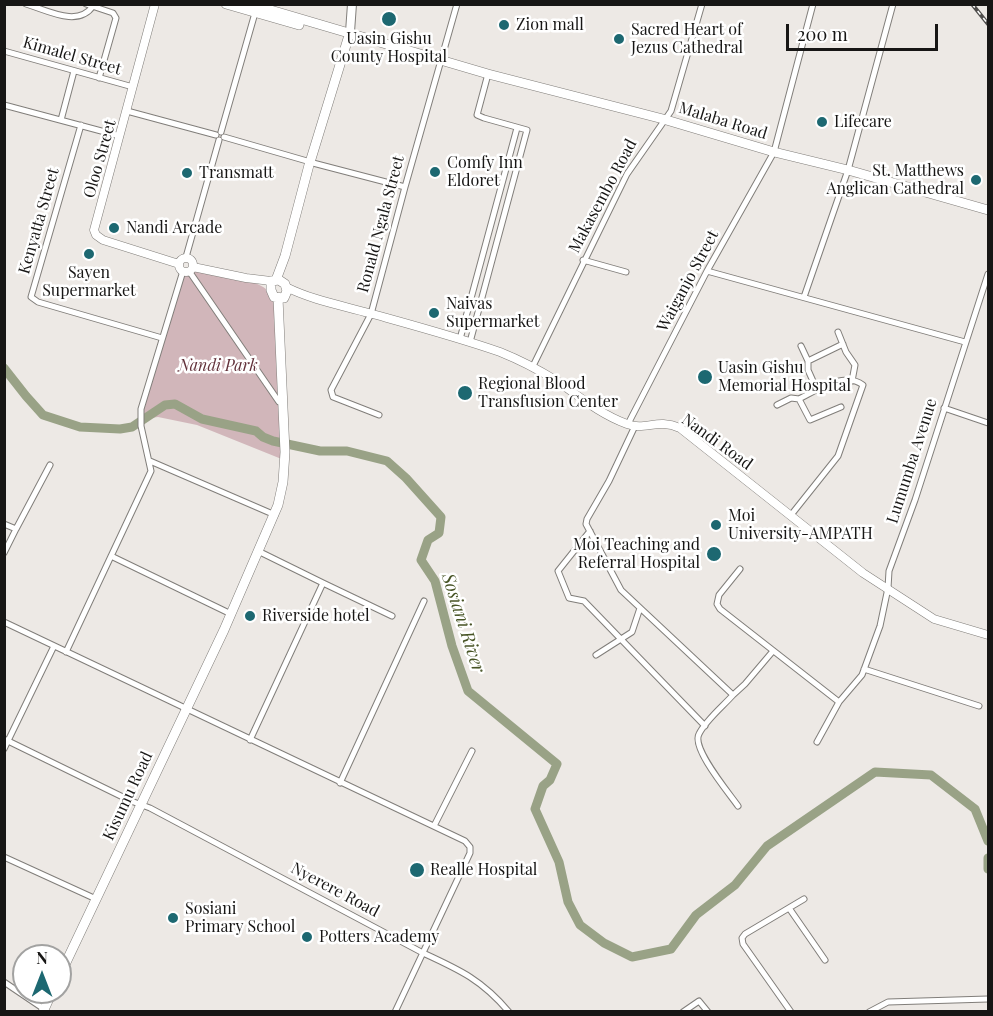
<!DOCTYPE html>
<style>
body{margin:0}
#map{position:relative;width:993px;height:1016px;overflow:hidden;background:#ede9e5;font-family:"Playfair Display",serif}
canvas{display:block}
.frame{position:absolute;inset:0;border:6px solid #171615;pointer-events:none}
.north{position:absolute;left:12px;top:944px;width:60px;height:60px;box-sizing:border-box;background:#fff;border:2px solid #a2a2a1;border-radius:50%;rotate:0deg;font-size:16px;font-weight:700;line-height:24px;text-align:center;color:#171615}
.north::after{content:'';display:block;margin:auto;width:21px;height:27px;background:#1d6871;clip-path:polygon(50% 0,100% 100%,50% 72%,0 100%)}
.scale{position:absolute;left:786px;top:24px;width:152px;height:27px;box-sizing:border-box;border:3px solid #171615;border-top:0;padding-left:8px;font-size:18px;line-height:21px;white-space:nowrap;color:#171615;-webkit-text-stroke:4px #fff;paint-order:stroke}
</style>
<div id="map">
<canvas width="993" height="1016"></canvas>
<div class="frame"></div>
<div class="north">N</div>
<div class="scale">200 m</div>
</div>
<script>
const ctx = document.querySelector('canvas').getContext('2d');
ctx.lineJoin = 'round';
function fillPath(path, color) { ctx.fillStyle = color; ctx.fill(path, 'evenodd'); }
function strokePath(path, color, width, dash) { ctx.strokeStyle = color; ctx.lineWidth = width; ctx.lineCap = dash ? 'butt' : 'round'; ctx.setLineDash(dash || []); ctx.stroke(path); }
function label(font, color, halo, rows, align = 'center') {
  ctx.font = font + ' "Playfair Display",serif'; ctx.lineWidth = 5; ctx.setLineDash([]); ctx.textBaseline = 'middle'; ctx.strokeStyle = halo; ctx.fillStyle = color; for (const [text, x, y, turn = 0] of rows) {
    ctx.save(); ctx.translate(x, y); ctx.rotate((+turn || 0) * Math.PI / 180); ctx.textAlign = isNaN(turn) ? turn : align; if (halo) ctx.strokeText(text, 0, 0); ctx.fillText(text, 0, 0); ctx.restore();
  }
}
fillPath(new Path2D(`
 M194,268C216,273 261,277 274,297L284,460L197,425L158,417L151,418L142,426V409L184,272L187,273Z`), '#d1b6ba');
strokePath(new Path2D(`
 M4,368L26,396L43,415L80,427L120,429L132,427L165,405L175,404L202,419L256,431L263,437L273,441L320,451H347L387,461L406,478L441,517L439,533L428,540L421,560L435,581L452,646L468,691L557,764L550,780L543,786L535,809L559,862L568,902L580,925L604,943L632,957L671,949L696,915L735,885L767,846L875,772L931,775L975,809L988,841
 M988,858V869`), '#99a286', 9);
const street = new Path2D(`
 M26,4C47,10 78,28 93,6
 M86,4L113,13L116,18L99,78
 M4,51L133,87
 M4,105L120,136
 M127,111L216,135
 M61,120L74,71
 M81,125L31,297L38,302L162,338
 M221,132L255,13
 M224,137L307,161
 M313,163L405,187
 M186,257L219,140
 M583,260L626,272
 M189,271L279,402L282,403
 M707,271L965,342
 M804,297L848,170L893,4
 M838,332L846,352L855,365L852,381
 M460,339L517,128
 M470,342L527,130L484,118L477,115L488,74
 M801,346L808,361
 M533,366L627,174L671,111L702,4
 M817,390L808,370V361L843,344
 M799,399L810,420L841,407
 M777,405L791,398L799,399C817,390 844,371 863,385L838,456L791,515
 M944,408L988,423
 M379,415L333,397L331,390L371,314L405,187L457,4
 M628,424L707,271L774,152L813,4
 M635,426L609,481L587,519L586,524L621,590L733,695L745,684L773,651
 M150,461L275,515
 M4,524L16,529L4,553
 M16,529L50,465
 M590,531L558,571L569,598L584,601L705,726
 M111,556L231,614
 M740,569L719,595L717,604L720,609L839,702L862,675L880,626L888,588L889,571L915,500L988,274
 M323,583L392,616
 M4,622L465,841L470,847V853L395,1012
 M66,652L151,471L141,426V409L183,271
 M596,655L632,632L640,608
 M864,669L979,706
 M733,695C723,706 705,721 699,734C691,748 729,793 738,806
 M4,739L131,801L150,808L423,953C460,970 482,980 509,1012
 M250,740L323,583L262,553
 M817,742L839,702
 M4,749L54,646
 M340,783L424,601
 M434,826L472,751
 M4,857L96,899
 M789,908L825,960
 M4,982L44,1009
 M683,1012L699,1001L708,1012
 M791,1012L743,944L742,938L745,934L804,899
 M869,1012L888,1002L988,999`);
const secondary = new Path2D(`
 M155,4L94,230L96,235L103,240L179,264
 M179 265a7 7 0 1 1 14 0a7 7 0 1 1-14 0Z
 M193,267L246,278L271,281
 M286,287C312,300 340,305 369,313C412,325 457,337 500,352C520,360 539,370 557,381C580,397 600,414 627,424C646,431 657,418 680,428L863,573L934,619L988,635`);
const primary = new Path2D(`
 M350,32L352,4`);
const highway = new Path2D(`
 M226,4L299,25
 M250,4L488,74L663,119L774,152L848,170L988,210
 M311,159L350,32
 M276,280L285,256L309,165
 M279,280L285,284L287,291L284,298L274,297L271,290V281Z
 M60,975L224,630L278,505L283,482L285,452L278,298
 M43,1012L52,992`);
strokePath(street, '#817e7a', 7);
strokePath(secondary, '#817e7a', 9);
strokePath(primary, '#817e7a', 10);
strokePath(highway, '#817e7a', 10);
strokePath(street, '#fff', 5);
strokePath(secondary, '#fff', 8);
strokePath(primary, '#fff', 8);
strokePath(highway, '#fff', 9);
const rail = new Path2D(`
 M972,4L988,24`);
strokePath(rail, '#4f4d4b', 4);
strokePath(rail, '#fff', 1.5, [4.5]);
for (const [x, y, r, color] of [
 [389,19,8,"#1d6871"],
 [504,25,6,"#1d6871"],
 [619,39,6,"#1d6871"],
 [822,122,6,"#1d6871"],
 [435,172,6,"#1d6871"],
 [187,173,6,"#1d6871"],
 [976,180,6,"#1d6871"],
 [114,228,6,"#1d6871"],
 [89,254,6,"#1d6871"],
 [434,313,6,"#1d6871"],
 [705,377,8,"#1d6871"],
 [465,393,8,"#1d6871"],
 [716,525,6,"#1d6871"],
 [714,554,8,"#1d6871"],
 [250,616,6,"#1d6871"],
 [417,870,8,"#1d6871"],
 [173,918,6,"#1d6871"],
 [307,937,6,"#1d6871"]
]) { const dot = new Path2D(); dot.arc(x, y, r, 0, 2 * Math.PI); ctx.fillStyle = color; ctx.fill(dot); strokePath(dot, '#fff', 2); }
label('16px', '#171615', '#fff', [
 ["Zion mall",516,25],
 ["Sacred Heart of",631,30],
 ["Jezus Cathedral",631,48],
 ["Uasin Gishu",389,39,"center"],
 ["County Hospital",389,57,"center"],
 ["Lifecare",834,122],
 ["Comfy Inn",447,163],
 ["Eldoret",447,181],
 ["St. Matthews",964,171,"right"],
 ["Anglican Cathedral",964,189,"right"],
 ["Transmatt",199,173],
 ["Nandi Arcade",126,228],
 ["Sayen",89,273,"center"],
 ["Supermarket",89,291,"center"],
 ["Naivas",446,304],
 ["Supermarket",446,322],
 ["Uasin Gishu",718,368],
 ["Memorial Hospital",718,386],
 ["Regional Blood",478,384],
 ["Transfusion Center",478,402],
 ["Moi",728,516],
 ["University-AMPATH",728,534],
 ["Moi Teaching and",700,545,"right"],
 ["Referral Hospital",700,563,"right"],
 ["Riverside hotel",262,616],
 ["Realle Hospital",430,870],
 ["Sosiani",185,909],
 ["Primary School",185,927],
 ["Potters Academy",319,937]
], 'left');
label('16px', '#171615', '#fff', [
 ["Kimalel Street",72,56,16],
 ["Malaba Road",723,121,17],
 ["Oloo Street",100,159,-74],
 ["Makasembo Road",603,196,-62],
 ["Kenyatta Street",39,221,-74],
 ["Ronald Ngala Street",381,224,-75],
 ["Waiganjo Street",688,281,-62],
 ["Nandi Road",717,442,36],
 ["Lumumba Avenue",912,461,-72],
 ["Kisumu Road",128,796,-65],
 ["Nyerere Road",335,890,28]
]);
label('italic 16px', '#613039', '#fff', [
 ["Nandi Park",218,366]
]);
label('italic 18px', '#475425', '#fff', [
 ["Sosiani River",463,623,72]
]);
</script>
